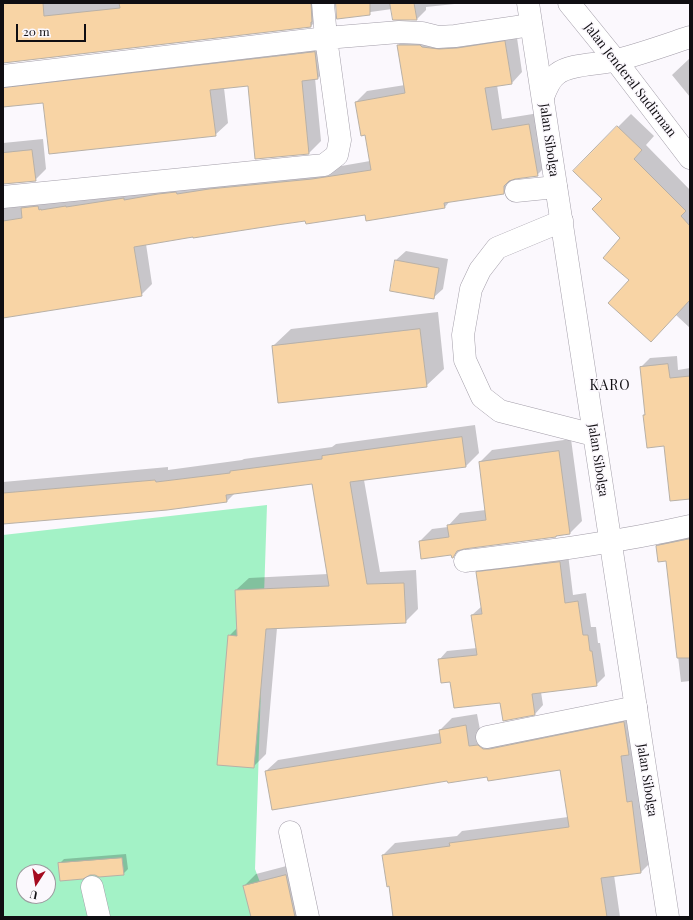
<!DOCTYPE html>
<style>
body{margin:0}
#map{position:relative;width:693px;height:920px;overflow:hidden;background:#fbf8fd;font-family:"Playfair Display",serif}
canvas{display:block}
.frame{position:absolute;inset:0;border:4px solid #100e12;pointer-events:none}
.north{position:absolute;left:16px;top:864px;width:40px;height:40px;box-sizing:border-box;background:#fbf8fd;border:1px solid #9d9a9f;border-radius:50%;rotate:192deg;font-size:11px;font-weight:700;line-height:16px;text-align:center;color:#100e12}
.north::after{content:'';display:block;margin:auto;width:14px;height:18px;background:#a50b20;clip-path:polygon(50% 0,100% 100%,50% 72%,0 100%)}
.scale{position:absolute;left:16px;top:24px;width:70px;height:18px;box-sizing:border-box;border:2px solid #100e12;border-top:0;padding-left:5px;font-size:12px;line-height:14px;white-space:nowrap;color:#100e12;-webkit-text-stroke:3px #fbf8fd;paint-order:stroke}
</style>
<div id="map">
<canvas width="693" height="920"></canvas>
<div class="frame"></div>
<div class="north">U</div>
<div class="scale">20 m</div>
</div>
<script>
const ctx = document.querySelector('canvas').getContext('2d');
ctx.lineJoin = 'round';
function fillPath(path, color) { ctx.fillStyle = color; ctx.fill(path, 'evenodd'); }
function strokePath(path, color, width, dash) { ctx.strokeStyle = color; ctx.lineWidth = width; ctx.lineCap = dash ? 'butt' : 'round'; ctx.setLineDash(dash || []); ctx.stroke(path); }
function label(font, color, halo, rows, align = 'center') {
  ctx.font = font + ' "Playfair Display",serif'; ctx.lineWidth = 3; ctx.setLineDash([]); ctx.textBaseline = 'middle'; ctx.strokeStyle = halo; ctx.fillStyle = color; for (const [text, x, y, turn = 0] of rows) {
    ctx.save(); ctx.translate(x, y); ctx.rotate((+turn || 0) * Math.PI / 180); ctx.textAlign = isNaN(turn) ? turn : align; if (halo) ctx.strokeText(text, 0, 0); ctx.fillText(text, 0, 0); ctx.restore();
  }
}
fillPath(new Path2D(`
 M267,505L255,869L273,917H3V535ZM24,872H48V896H24Z`), '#a3f2c6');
fillPath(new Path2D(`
 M3,3H320V17L311,26L3,62Z
 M337,3H464L426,7V10L417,19L392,9L349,15Z
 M516,31L522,72L512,83L497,85L502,119L539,113L548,164L537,175L515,178V182L504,193L450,201L445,207L306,220L194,236L146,244L152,284L141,295L3,317V192L324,169L370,161L366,134L356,102L367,91L405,85L398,45L409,34Z
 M327,40L330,66L318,78H315L321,141L309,153L256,158L249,85L224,88L228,123L215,135L44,102L3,106V68Z
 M690,58V97L672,75Z
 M631,114L654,136L646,145L690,190V328L676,315L651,341L630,280L621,238L603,199L574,171Z
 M43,139L46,169L35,180L3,183V143Z
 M406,251L448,259L443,289L433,298L396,260Z
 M438,312L444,369L426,386L273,346L291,329Z
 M677,356L678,370L690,368V498L665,445L644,415L646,413L641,367L650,358Z
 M475,425L479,453L466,466L364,480L380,572L416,570L418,609L405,622L277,628L266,754L253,767L229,636L237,628L236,590L249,578L328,574L312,483L235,493L226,502L3,523V482L168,467V470L242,460L244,459L332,447L336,444Z
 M571,439L582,521L570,533L461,548L453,557L452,553L420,541L432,529L448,527V526L460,513L486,510L480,462L492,450Z
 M690,532V605L667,560L657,546L666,537Z
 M568,554L573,595L586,593L591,627H596L598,643H600L605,676L596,685L541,692L543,705L535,714L501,702L451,681L439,660L447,651L477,648L472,615L481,607H482L477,573L486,564Z
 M690,620V681L681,682L675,630Z
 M636,711L653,860L641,872L614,875L620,917H394L390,885L383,855L395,843L457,836L462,831L568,817L561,769L448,780L266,771L278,760L440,733V730L452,718L477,714L481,735Z
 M126,854L128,869L123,874H89L59,864L64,859Z
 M298,863L315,917H252L244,886L256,874Z`), '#0003');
const building = new Path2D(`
 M3,3H43L44,16L120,8L119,3H311L312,22H311V27L3,63Z
 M336,3H370V15L337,19Z
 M390,3H414L417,20H393Z
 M505,41L512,84L485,88L492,130L529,124L538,176L515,179L509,181L504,186V194L444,203L445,208L366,221L365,215L306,224L305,221L277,225L193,238V237L134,247L142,296L3,318V221L22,218L21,208L38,206L39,210L41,209V210L66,206V207L124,198V200L158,194L176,192L177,194L209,189L312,179L371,170L365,135L361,136L355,102L405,93L397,45H420L422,47L439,49L457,48Z
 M315,52L318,79L302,81L309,154L255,159L248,86L210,90L216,136L49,154L43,103L3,107V88Z
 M617,126L642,150L634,159L686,211L681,216L690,226V300L651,342L608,303L629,280L603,258L620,238L592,209L602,199L573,171Z
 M32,150L36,181L3,184V153Z
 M395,260L439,268L434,299L390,291Z
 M420,329L427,387L278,403L272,346Z
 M668,364L670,378L690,376V499L670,501L664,446L647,448L643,415H645L640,367Z
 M462,437L466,467L350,482L367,584L404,583L406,623L266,629L254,768L217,765L228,635L237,636L235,590L329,586L312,484L226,495L227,502L167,510L3,524V493L155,480L156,482L230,473V471L322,459V456Z
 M559,451L570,534L556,536V537L548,538L464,549L457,551L454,556L453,558H452L451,555L421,559L419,541L449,537L447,525L486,520L479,462Z
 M690,539V658H677L666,561L658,562L656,546Z
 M560,562L565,603L578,601L583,635H588L590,651H592L597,686L532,694L535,715L503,721L500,703L454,708L450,682L441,683L438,659L477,655L471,615L482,614L476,572Z
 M624,722L629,755L621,756L627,802L632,801L641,873L601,878L607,917H393L389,886L387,887L382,855L450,846L449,843L569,827L560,770L488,781L487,777L448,783L447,781L272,810L265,771L441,743L439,730L466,725L469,746L478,745L483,749H489Z
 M122,858L124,875L99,877L95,875H90L83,879L60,881L58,863Z
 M286,875L295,917H251L243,886Z`);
fillPath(building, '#f8d4a5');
strokePath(building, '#b8b0a6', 1);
const minor = new Path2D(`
 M3,76L326,38L399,32L422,33L438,37L455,36L531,25
 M543,97C546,89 550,79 557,74C571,63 600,65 617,60C641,54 666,45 690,37
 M516,191L556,187
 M3,197L324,165L337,155L340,140L326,38L323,3
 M562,221L497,248L480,270L471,289L463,335L465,360L482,397L500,411L594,435
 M465,561C540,552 616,543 690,526
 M487,737L636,707
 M290,832L308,917
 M92,887L99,917`);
const major = new Path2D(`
 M528,3L668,917
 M569,3L616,61L690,158`);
strokePath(minor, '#a39ea9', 23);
strokePath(major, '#a39ea9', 23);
strokePath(minor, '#fff', 22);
strokePath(major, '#fff', 22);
label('13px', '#100e12', '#fbf8fd', [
 ["Jalan Jenderal Sudirman",630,80,52],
 ["Jalan Sibolga",549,140,82],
 ["Jalan Sibolga",598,460,81],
 ["Jalan Sibolga",647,780,81]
]);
ctx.letterSpacing = '1px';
label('14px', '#100e12', '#fbf8fd', [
 ["KARO",610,386]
]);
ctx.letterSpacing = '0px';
</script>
